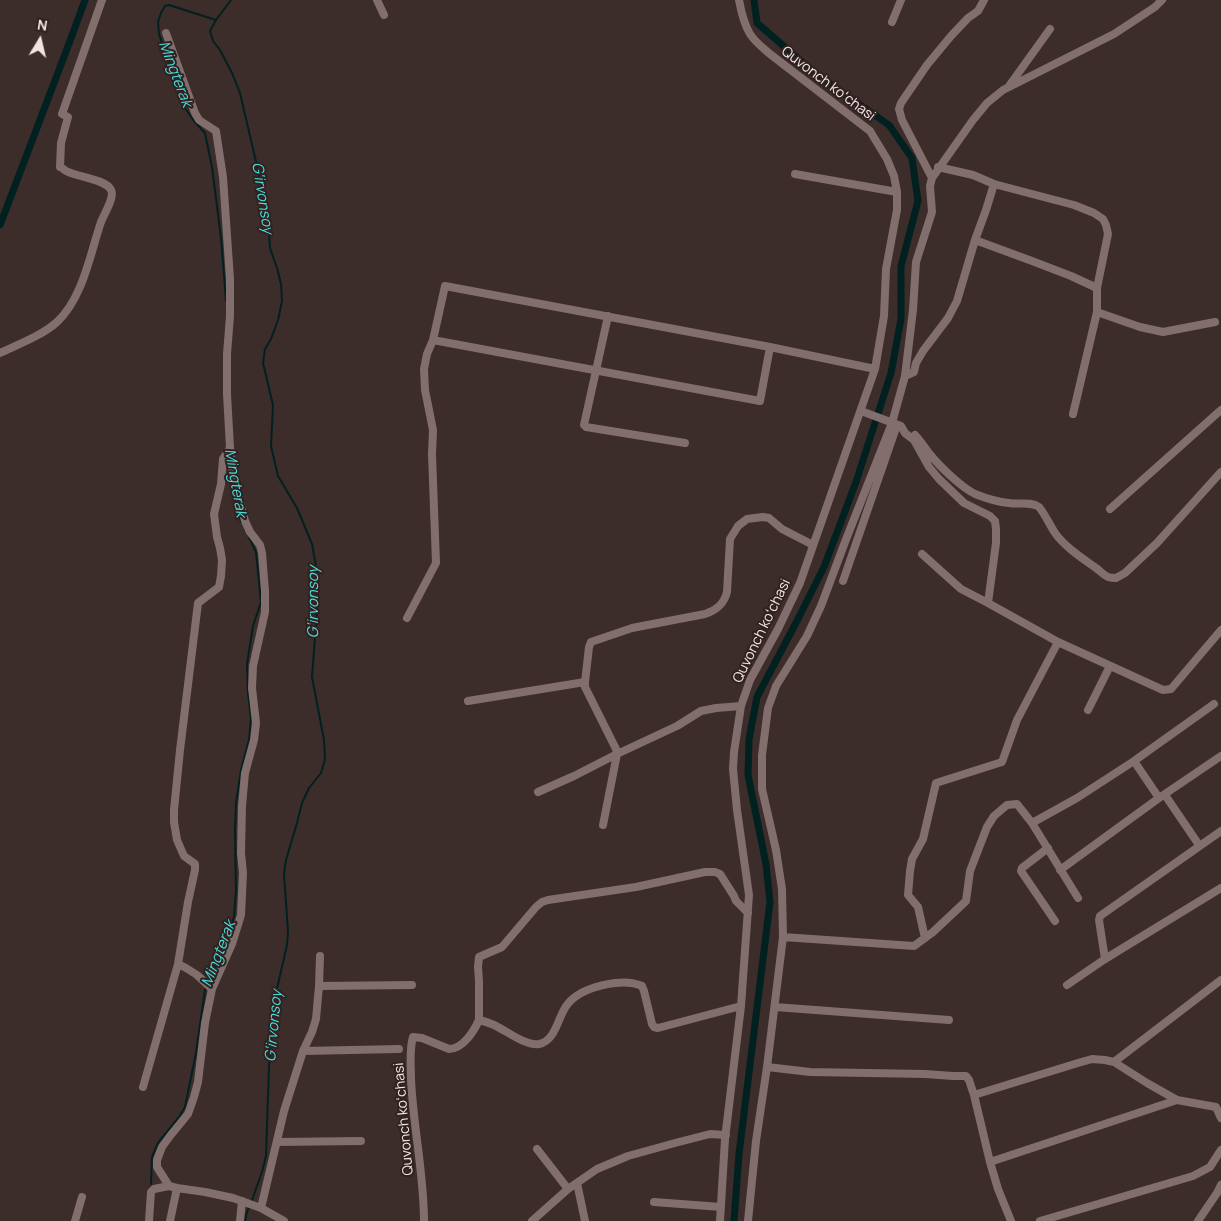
<!DOCTYPE html>
<meta charset="utf-8">
<style>
body{margin:0}
#map{position:relative;width:1221px;height:1221px;overflow:hidden;background:#3c2c2a;font-family:Manrope,sans-serif}
canvas{display:block}
.north{position:absolute;left:15px;top:15px;width:50px;height:50px;-webkit-text-stroke:4px #312221;paint-order:stroke;rotate:9deg;font-size:14px;font-weight:700;line-height:20px;text-align:center;color:#f0e5e4}
.north::after{content:'';display:block;margin:auto;width:18px;height:22px;background:#f0e5e4;clip-path:polygon(50% 0,100% 100%,50% 72%,0 100%)}
</style>
<div id="map">
<canvas width="1221" height="1221"></canvas>
<div class="north">N</div>
</div>
<script>
const ctx = document.querySelector('canvas').getContext('2d');
ctx.lineJoin = 'round';
function strokePath(path, color, width, dash) { ctx.strokeStyle = color; ctx.lineWidth = width; ctx.lineCap = dash ? 'butt' : 'round'; ctx.setLineDash(dash || []); ctx.stroke(path); }
function label(font, color, halo, rows, align = 'center') {
  ctx.font = font + ' Manrope,sans-serif'; ctx.lineWidth = 4; ctx.setLineDash([]); ctx.textBaseline = 'middle'; ctx.strokeStyle = halo; ctx.fillStyle = color; for (const [text, x, y, turn = 0] of rows) {
    ctx.save(); ctx.translate(x, y); ctx.rotate((+turn || 0) * Math.PI / 180); ctx.textAlign = isNaN(turn) ? turn : align; if (halo) ctx.strokeText(text, 0, 0); ctx.fillText(text, 0, 0); ctx.restore();
  }
}
strokePath(new Path2D(`
 M231,0L216,20L210,31L213,41L220,50L232,73L240,93L260,179L268,220L270,248L277,268L281,284L282,301L278,320L271,339L265,349L263,363L273,405L271,446L278,476L297,508L312,544L317,572L318,599L312,677L324,740L325,759L321,773L309,788L302,803L297,823L286,860L284,874L288,932L287,945L273,1006L270,1037L266,1156L262,1172L251,1203
 M216,20L169,5L165,6L161,13L158,22L159,34L173,76L185,108L194,121L205,133L212,167L221,238L226,301
 M236,502L241,522
 M208,982L225,943L234,917L236,890L235,830L236,803L241,770L249,740L251,718L248,693L247,664L253,626L261,602L256,552L248,535
 M151,1184L152,1157L158,1143L179,1117L185,1107L196,1053L205,990L206,987
 M245,1221L246,1215L249,1207`), '#012120', 2);
strokePath(new Path2D(`
 M0,225L70,41L85,0
 M734,1221L739,1154L770,902L766,864L748,775L749,739L757,697L798,619L824,567L856,482L891,373L901,319V266L918,201L912,158L889,125L816,74L757,23L754,0`), '#012120', 7);
strokePath(new Path2D(`
 M377,0L384,15
 M892,22L901,0
 M166,33L195,113L199,120L216,131L223,177L230,279V316L227,354V394L230,448L233,477L245,521L250,532L260,545L262,553L265,591V612L253,666L252,688L256,723L254,740L245,773L242,806L241,853L243,873L241,915L232,944L212,989L205,1023L198,1082L194,1097L188,1114L170,1136L162,1147L157,1160V1167L169,1186
 M1009,86L1050,29
 M938,167L973,175L994,184L986,210L975,240L1032,261L1071,276L1097,288V312L1140,327L1163,332L1215,322
 M795,174L897,192
 M932,178L902,120L899,109L901,103L927,65L951,36L968,18L978,11L984,0
 M994,184L1074,205L1094,213L1103,219L1106,225L1108,234L1097,288
 M608,316L584,425L586,427L685,443
 M433,340L760,401L770,347
 M0,353C17,345 43,335 57,322C83,298 90,254 101,222C104,214 115,197 111,190C106,179 77,177 66,171C66,171 61,167 60,167L61,143L68,117L62,114L102,0
 M905,376L914,372L916,363L923,351L948,318L957,301L975,240
 M861,411L901,426L905,433L914,440L929,467L939,479L964,503L990,516L995,521L996,529V543L988,603L1058,642L1163,690L1171,689L1221,630
 M1073,414L1097,312
 M915,435C921,441 924,447 929,453C939,466 961,487 975,494C985,498 998,502 1009,503C1018,505 1030,501 1039,507C1043,511 1051,527 1055,533C1065,547 1082,558 1096,568C1100,571 1104,575 1108,577C1111,578 1113,578 1116,578L1125,573L1157,543L1221,472
 M1110,509L1221,410
 M922,554L961,589L988,603
 M843,581L897,425
 M407,618L436,563L432,454L433,430L425,390L424,369L427,354L433,340L445,286L770,347L875,369
 M468,701L585,682
 M1088,710L1110,666
 M1134,761L1159,798
 M538,792L574,776L617,754L616,749L585,687V682L589,647L591,642L632,628L705,614C717,610 724,604 727,592L730,539L738,526L747,519L763,517L769,518L782,529L813,545
 M1165,795L1199,845
 M1032,823L1077,798L1134,761L1214,704
 M603,825L617,754L677,726L701,711L716,708L741,706
 M1048,848L1022,868L1021,871L1055,921
 M1060,870L1159,798L1221,756
 M783,937L914,946L933,932L966,901L970,871L987,827L994,816L1007,805L1017,804L1032,823L1078,898
 M925,938L918,907L908,895L910,871L912,859L923,839L936,783L1002,762L1017,720L1058,642
 M1105,959L1099,920L1100,916L1221,831
 M178,964L186,968L197,975L212,989
 M1067,985L1105,959L1221,888
 M319,986L320,956
 M775,1007L949,1020
 M479,1020V981L478,967L479,957L502,947L536,907L542,902L548,900L636,887L705,872H715L720,874L734,896L736,901L748,913
 M303,1051L399,1049
 M1114,1062L1221,980
 M767,1067L810,1072L925,1074L953,1076H966L969,1080L974,1095L1078,1063L1092,1059L1105,1060L1114,1062L1147,1083L1177,1100L1216,1107L1221,1118
 M143,1087L178,964L188,902L195,870V864L184,856L177,840L174,822V810L180,750L198,603L219,587L221,576L222,560L220,548L217,537L214,514L221,484L223,459L230,448
 M974,1095L990,1162L998,1189L1011,1221
 M277,1142L361,1141
 M537,1149L568,1189
 M990,1162L1177,1100
 M577,1183L585,1221
 M654,1202L721,1207
 M261,1208L284,1111L303,1051L312,1032L316,1019L319,986L412,985
 M75,1221L82,1197
 M149,1221L151,1192L154,1189L169,1186L177,1188L205,1192L233,1198L261,1208L284,1221
 M170,1221L177,1188
 M240,1221L242,1201
 M424,1221C424,1173 413,1126 411,1079C411,1065 409,1050 413,1037L422,1038L449,1049C463,1049 474,1031 479,1020C484,1021 489,1023 494,1025C507,1031 525,1046 539,1044C556,1041 558,1016 567,1005C580,987 622,977 642,986L644,991L652,1024L654,1027L658,1028L741,1006
 M532,1221L568,1189L597,1169L628,1156L675,1143L710,1134L726,1135
 M720,1221L725,1139L741,1006L749,895L737,810L733,769L734,752L741,706L750,680L778,629L800,583L875,369L884,316L886,269L897,210V192L894,176L887,159L870,131L770,54C763,48 755,42 750,34C744,24 741,11 739,0
 M748,1221L756,1141L767,1067L783,937L782,889L776,850L762,789V755L768,708L776,686L807,636L821,606L845,542L892,423L905,376L913,310L916,262L932,212L930,186L932,178L973,120L987,103L1003,90L1019,82L1114,34L1155,7L1162,0
 M1040,1221L1193,1176L1210,1167L1221,1150
 M1198,1221L1217,1193L1221,1185`), '#816e6d', 8);
label('14px', '#f0e5e4', '#312221', [
 ["Quvonch koʻchasi",828,84,37],
 ["Quvonch koʻchasi",762,631,-64],
 ["Quvonch koʻchasi",404,1119,-95]
]);
label('italic 15px', '#48ddd9', '#312221', [
 ["Mingterak",175,74,69],
 ["G‘irvonsoy",262,198,81],
 ["Mingterak",235,483,80],
 ["G‘irvonsoy",314,602,-90],
 ["Mingterak",219,954,-69],
 ["G‘irvonsoy",274,1026,-85]
]);
</script>
